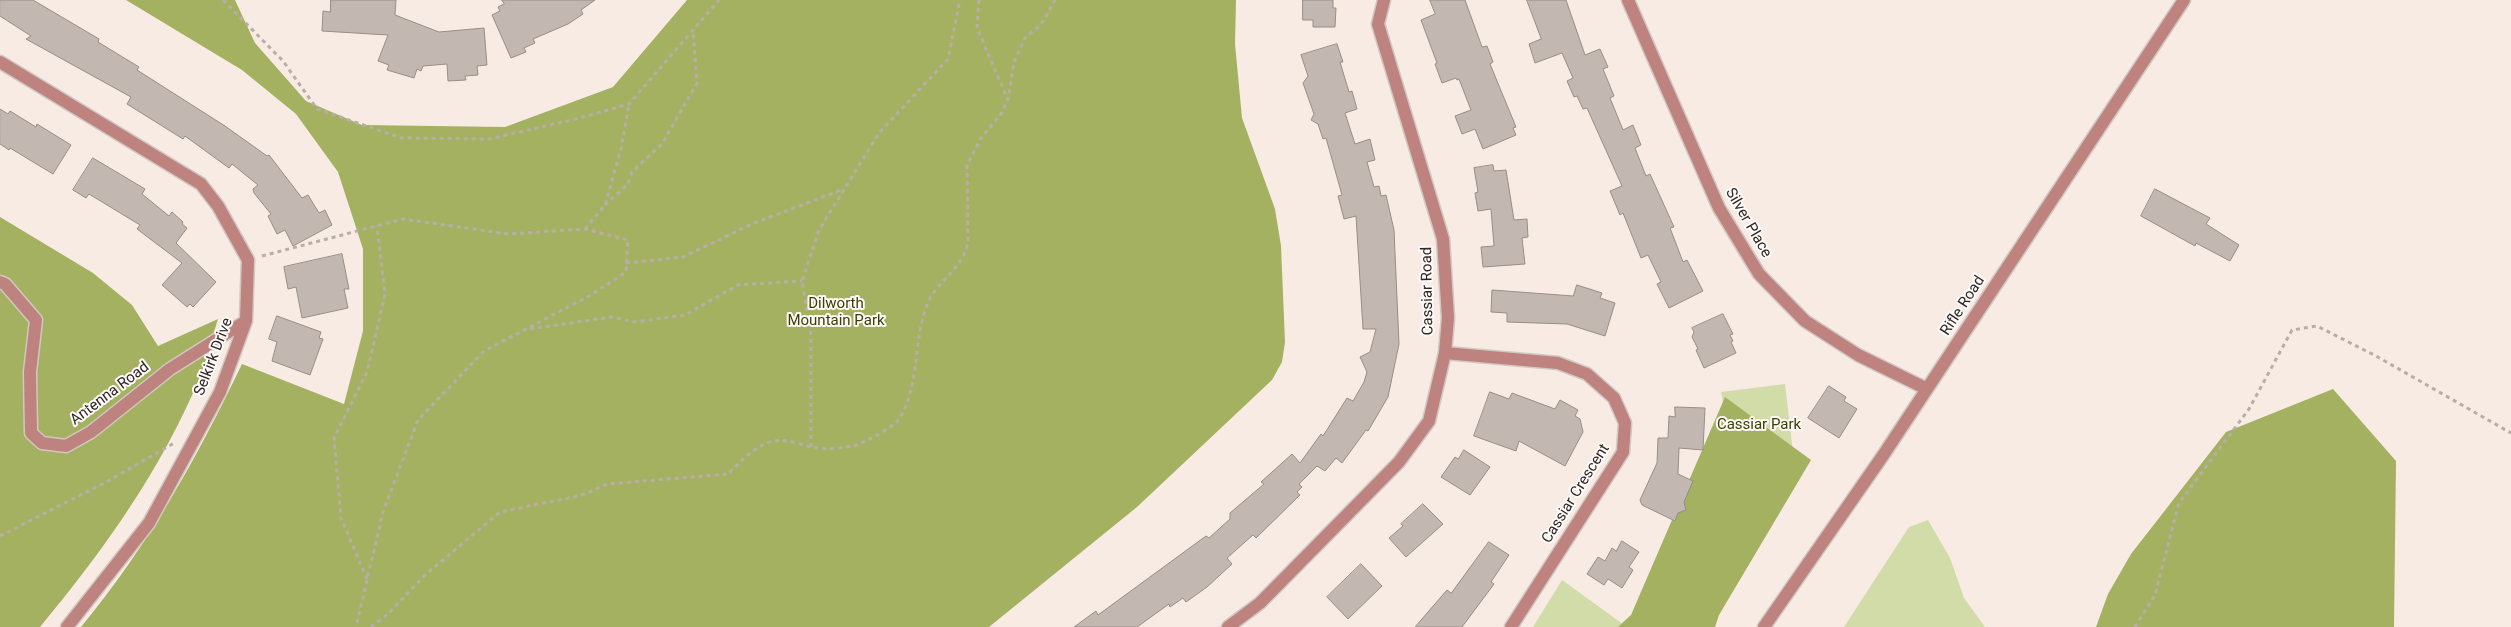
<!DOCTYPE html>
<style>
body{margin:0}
canvas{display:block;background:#f7ebe4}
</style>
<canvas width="2511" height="627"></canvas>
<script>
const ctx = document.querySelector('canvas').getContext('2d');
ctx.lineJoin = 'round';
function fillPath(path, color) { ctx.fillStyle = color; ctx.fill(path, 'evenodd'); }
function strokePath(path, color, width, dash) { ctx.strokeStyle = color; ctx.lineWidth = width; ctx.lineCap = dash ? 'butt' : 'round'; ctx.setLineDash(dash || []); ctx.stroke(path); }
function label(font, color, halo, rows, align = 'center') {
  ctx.font = font + ' Roboto,sans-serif'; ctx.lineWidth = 4; ctx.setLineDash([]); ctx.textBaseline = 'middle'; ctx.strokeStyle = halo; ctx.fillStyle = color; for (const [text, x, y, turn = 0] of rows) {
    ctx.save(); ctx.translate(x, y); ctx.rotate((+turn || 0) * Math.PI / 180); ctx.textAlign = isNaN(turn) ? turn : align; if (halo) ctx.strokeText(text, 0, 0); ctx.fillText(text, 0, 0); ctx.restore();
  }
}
fillPath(new Path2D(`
 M1785,384L1796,478L1653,627L1738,480L1721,392Z
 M1928,520L1950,558L1964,598L1985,627H1844L1909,527Z
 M1562,580L1627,627H1533Z`), '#d1dca8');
fillPath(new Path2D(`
 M126,0H235L255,43L306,101L362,125L505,127L613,87L687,0H1236L1235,44L1242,118L1275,209L1281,246L1285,342L1282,362L1272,380L1137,507L989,627H81C148,546 197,458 242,364L344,404L363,331V249L338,172L296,114L242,70Z
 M0,217L93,273L132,305L158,346L218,319C212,338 207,359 200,377C161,470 104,550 40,627H0Z
 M2333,389L2396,461L2394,627H2096L2108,594L2131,554L2226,432Z
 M1725,397L1811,460L1719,615L1715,627H1618L1631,615Z`), '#a3b161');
const building = new Path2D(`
 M0,0H33L99,39L98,42L139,67L137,70L225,126L267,156L269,155L302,198L308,195L319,213L325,210L332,225L293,246L285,230L277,234L268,216L271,214L254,193L253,189L258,185L232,164L229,168L185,136L183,139L127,104L131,97L26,39L31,36L0,16Z
 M331,0H396L395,15L439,32L484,28L487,65L477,66L478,75L465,76L466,80L448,81L447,64L423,66L421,71L417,69L414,78L387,70L389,65L378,61L388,35L322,31L323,11L330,12Z
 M502,0H595L581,10L583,14L568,24L533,39L535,43L524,48L526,52L511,58L492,15L500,11L498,7L504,4Z
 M1303,0H1333V8H1336L1335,27H1313V20H1303Z
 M1430,0H1465L1482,47L1487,46L1493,62L1490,64L1516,127L1513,128L1516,135L1483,149L1475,129L1462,134L1455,116L1471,110L1459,79L1457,80L1456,78L1442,83L1435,64L1437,63L1421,20L1435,14Z
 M1527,0H1566L1585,55L1600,49L1608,67L1603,69L1614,96L1610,98L1623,130L1633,125L1641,145L1635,148L1646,176L1650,174L1674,227L1670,228L1683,262L1687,260L1703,291L1669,308L1657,284L1661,282L1648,255L1641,258L1623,213L1620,215L1610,191L1622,186L1587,108L1583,109L1577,96L1574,97L1567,81L1573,78L1562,53L1535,63L1529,44L1541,39Z
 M1337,44L1343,62H1340L1349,92L1352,91L1357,109L1345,113L1355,144L1370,139L1375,160L1367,162L1374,187L1379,186L1381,196L1386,195L1394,230L1399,344L1388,397L1368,431L1366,430L1342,463L1336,458L1325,471L1317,466L1299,484L1302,487L1297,492L1300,495L1256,538L1253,535L1227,558L1232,564L1207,587L1186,602L1183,598L1170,607L1169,604L1137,627H1074L1096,611L1098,615L1206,536L1209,538L1230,519V513L1264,484L1261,482L1292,454L1300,463L1321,434L1323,436L1347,398L1353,401L1364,382L1367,372L1360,357L1370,352L1376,329H1363L1356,216L1344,219L1338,196L1342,195L1326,138L1323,139L1318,124L1311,120L1314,114L1303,83L1308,76L1301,55Z
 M0,109L8,114L10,111L36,127L37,124L71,145L53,174L10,148L9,150L0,144Z
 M93,158L145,189L142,194L169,216L172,212L183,222L182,224L187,228L176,243L216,282L193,307L190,304L187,307L162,285L182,263L137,229L140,225L89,194L86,198L73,190Z
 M1493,165L1494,171L1506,170L1514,220L1527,219L1528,237L1522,238L1525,264L1483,267L1481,247L1494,246L1491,209L1478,211L1475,193L1478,192L1474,168Z
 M2155,189L2210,218L2206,224L2239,245L2230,261L2196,243L2195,246L2141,216Z
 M342,254L349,289H344L348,308L302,318L296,287L288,289L284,267Z
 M1577,285L1602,293L1600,298L1615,303L1605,336L1567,324L1507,322V313L1491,312L1492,290L1573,296Z
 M1723,314L1733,334L1730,335L1733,341L1731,342L1736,353L1704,368L1696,350L1698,349L1692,337L1694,332L1692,328Z
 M277,316L321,332L319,338L323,339L310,375L272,361L277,342L269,339Z
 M1829,386L1846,397L1844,401L1857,409L1839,438L1808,418Z
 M1490,392L1509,399L1512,393L1555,409L1560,400L1578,410L1575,416L1580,419L1583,432L1565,466L1519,441L1516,451L1474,436Z
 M1675,407L1705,408L1703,450L1679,448L1678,474L1693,481L1684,502L1686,510L1678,513L1675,521L1642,505L1640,500L1657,463L1658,438H1668L1669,416L1675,417Z
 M1464,450L1490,467L1470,495L1441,477L1455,457L1458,459Z
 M1423,504L1443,524L1406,557L1389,538L1403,526L1401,524Z
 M1622,541L1639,552L1629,567L1633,570L1622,588L1608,579L1604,585L1587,574L1598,557L1605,561L1612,548L1616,551Z
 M1489,542L1509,555L1491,582L1494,584L1462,627H1415L1447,590L1451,593Z
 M1361,564L1382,586L1348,619L1327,597Z`);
fillPath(building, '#c2b7b1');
strokePath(building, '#988d87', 1);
const minor = new Path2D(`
 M1628,0L1719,208L1759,274L1805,321L1858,355L1927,389
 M0,62L201,184L218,206L248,260L246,321L220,392L149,523L67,627
 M0,282L5,284L36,320L30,372L31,433L42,443L66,446L91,432L170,369L246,321
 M1445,353L1558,363L1587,374L1614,398L1625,423L1623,452L1511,627
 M1228,627L1260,603L1334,528L1399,462L1429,421L1445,353L1448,318L1443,239L1378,24L1384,0
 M1764,627L1884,454L2184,0`);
strokePath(minor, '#d2c8c2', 15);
strokePath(new Path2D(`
 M223,0L283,61L317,109L401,138L489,139L576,119L629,104L719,0
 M979,0L977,28L1008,100
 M605,205L628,184L632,172L662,144L697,83L693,30
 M585,229L605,205L621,149L629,104
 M262,256L403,219L508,234L585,229L628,240L626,272L589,296L484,351L418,420L383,512L356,627
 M626,263L683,257L754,223L844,189
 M530,329L611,317L635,322L685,315L738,285L802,281
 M811,447V335L802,281L819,230L879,133L948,59L960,0
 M0,536L106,482L176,442
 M367,579L341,518L334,438L367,372L385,294L377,226
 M371,627L388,614L425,575L500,512L579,496L608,484L728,474C740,462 755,445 774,441C789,438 804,447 819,448C828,449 844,448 853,446C864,443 897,426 901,416C920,382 913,341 927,305C937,280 962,271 968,242L967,165L981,138L1001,114L1008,100L1014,62L1026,36L1041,25L1055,0
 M2135,627L2155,595L2179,503L2249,409L2292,330L2317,326L2376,356L2511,433`), '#b8aea9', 3, [4, 4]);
strokePath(minor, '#bf837f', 12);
label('15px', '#2b2725', '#fef9f7', [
 ["Silver Place",1748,223,60],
 ["Cassiar Road",1428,291,-91],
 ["Rifle Road",1963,306,-57],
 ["Selkirk Drive",214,357,-69],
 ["Antenna Road",110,394,-37],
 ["Cassiar Crescent",1576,494,-58]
]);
label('15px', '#394101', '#fef9f7', [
 ["Dilworth",836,304],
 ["Mountain Park",836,321],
 ["Cassiar Park",1759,425]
]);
</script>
